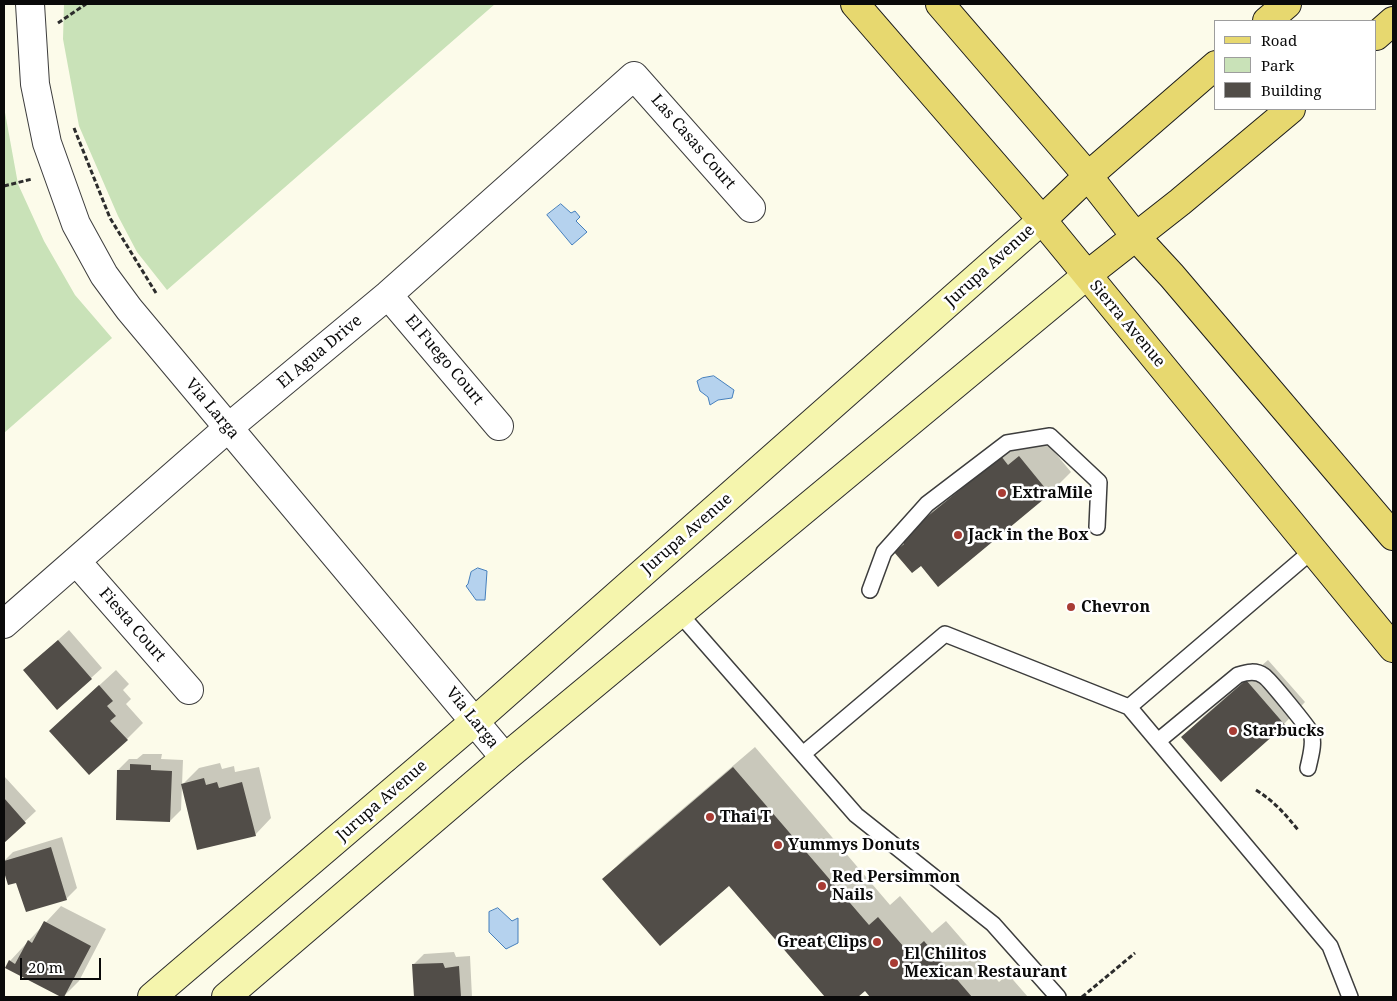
<!DOCTYPE html>
<style>
body{margin:0}
#map{position:relative;width:1397px;height:1001px;overflow:hidden;background:#fcfbea;font-family:"Noto Serif",serif}
canvas{display:block}
.frame{position:absolute;inset:0;border:5px solid #0a0a0a;pointer-events:none}
.legend{position:absolute;left:1214px;top:20px;width:162px;height:90px;box-sizing:border-box;background:#fff;border:1px solid #9d9d9d;margin:0;padding:6px 9px;list-style:none;font-size:15px;color:#0a0a0a}
.legend li{display:flex;align-items:center;gap:10px;height:25px}
.legend b{width:25px;border:1px solid #9d9d9d}
.scale{position:absolute;left:20px;top:958px;width:81px;height:22px;box-sizing:border-box;border:2px solid #0a0a0a;border-top:0;padding-left:6px;font-size:15px;line-height:18px;white-space:nowrap;color:#0a0a0a;-webkit-text-stroke:4px #fff;paint-order:stroke}
</style>
<div id="map">
<canvas width="1397" height="1001"></canvas>
<div class="frame"></div>
<ul class="legend">
<li><b style="height:6px;background:#e7d86f"></b>Road</li>
<li><b style="height:14px;background:#c9e2b8"></b>Park</li>
<li><b style="height:14px;background:#514d48"></b>Building</li>
</ul>
<div class="scale">20 m</div>
</div>
<script>
const ctx = document.querySelector('canvas').getContext('2d');
ctx.lineJoin = 'round';
function fillPath(path, color) { ctx.fillStyle = color; ctx.fill(path, 'evenodd'); }
function strokePath(path, color, width, dash) { ctx.strokeStyle = color; ctx.lineWidth = width; ctx.lineCap = dash ? 'butt' : 'round'; ctx.setLineDash(dash || []); ctx.stroke(path); }
function label(font, color, halo, rows, align = 'center') {
  ctx.font = font + ' "Noto Serif",serif'; ctx.lineWidth = 5; ctx.setLineDash([]); ctx.textBaseline = 'middle'; ctx.strokeStyle = halo; ctx.fillStyle = color; for (const [text, x, y, turn = 0] of rows) {
    ctx.save(); ctx.translate(x, y); ctx.rotate((+turn || 0) * Math.PI / 180); ctx.textAlign = isNaN(turn) ? turn : align; if (halo) ctx.strokeText(text, 0, 0); ctx.fillText(text, 0, 0); ctx.restore();
  }
}
fillPath(new Path2D(`
 M64,4H495L167,290L137,252L118,216L79,126L63,39Z
 M4,107L18,184L44,241L75,295L112,338L4,433Z`), '#c9e2b8');
const water = new Path2D(`
 M561,204L571,213L575,211L580,217L576,221L587,232L572,245L547,215Z
 M714,376L734,390L732,398L718,400L710,405L708,397L700,391L697,381L702,378Z
 M478,568L487,571L485,600H476L466,586L468,584L471,572Z
 M498,908L512,921L518,918V943L506,949L489,932V912Z`);
fillPath(water, '#b5d2ee');
strokePath(water, '#457fbc', 1);
fillPath(new Path2D(`
 M1023,436H1041L1071,472L1050,493L938,585L921,564L896,552L905,543L923,518Z
 M69,630L102,668L91,678L36,660Z
 M1268,660L1305,702L1284,724L1221,780L1183,737L1204,716Z
 M116,670L129,684L123,690L131,699L126,704L143,723L127,739L67,715Z
 M755,747L890,905L900,896L932,933L946,921L999,982L1008,974L1028,997H871L865,990L856,997H827L729,884L604,879L625,858Z
 M143,754H162L161,759L183,760L182,785L199,768L220,763L222,769L234,766L235,772L259,767L271,818L255,835L182,785L181,810L170,821L118,770L129,759H137Z
 M4,776L36,811L4,841Z
 M62,837L77,888L66,899L17,881L8,884L4,868V861L13,852Z
 M61,906L106,929L79,981L63,997L10,961Z
 M454,952L456,957L470,956L472,997H415L413,965L424,954Z`), '#0003');
fillPath(new Path2D(`
 M1001,456L1008,465L1019,456L1050,494L938,587L921,566L912,573L894,552L904,544L900,539Z
 M58,640L92,679L57,710L23,670Z
 M1246,680L1285,725L1221,782L1181,737Z
 M99,685L113,701L107,706L116,716L110,721L128,740L89,775L49,731Z
 M130,764L151,765V770L172,771L170,822L116,820L117,770H130Z
 M733,767L869,925L878,917L910,954L924,941L972,997H870L865,991L858,997H825L729,886L660,946L602,879Z
 M204,778L206,785L217,782L219,788L242,782L256,836L197,850L181,784Z
 M4,798L26,823L4,843Z
 M51,847L67,900L26,912L16,883L8,885L4,872V861Z
 M44,921L91,946L64,997H61L5,968L9,960L15,964L28,940L32,943Z
 M443,963L445,968L459,966L461,997H414L412,964Z`), '#514d48');
const service = new Path2D(`
 M870,590L884,552L927,504L1007,443L1050,436L1099,482L1097,527
 M679,613L856,815L993,924L1058,997
 M1129,707L1313,550
 M1158,741L1238,675C1247,672 1256,670 1264,676C1269,679 1308,727 1311,733C1315,743 1310,758 1308,768
 M803,754L945,634L1129,707L1330,946L1350,997`);
const minor = new Path2D(`
 M30,4L35,84L47,143L76,224L104,275L129,309L505,758
 M388,295L499,426
 M76,561L189,690
 M4,624L228,428L388,295L634,76L751,208`);
const secondary = new Path2D(`
 M152,997L475,721L1042,220
 M226,997L505,758L1087,275`);
const primary = new Path2D(`
 M855,4L1042,220L1393,648
 M940,4L1088,176L1136,237L1172,276L1393,536
 M1267,21L1287,4
 M1376,36L1393,21
 M1042,220L1088,176L1216,65
 M1087,275L1180,202L1291,109`);
strokePath(service, '#3d3d3d', 18);
strokePath(minor, '#3d3d3d', 30);
strokePath(secondary, '#2c2c2c', 30);
strokePath(primary, '#1b1b1b', 30);
strokePath(new Path2D(`
 M58,23L86,4
 M74,128L110,218L156,293
 M4,186L32,179
 M1256,790C1275,802 1285,814 1299,831
 M1082,997L1135,953`), '#2c2c2c', 3, [5, 2.5]);
strokePath(service, '#fff', 15);
strokePath(minor, '#fff', 28);
strokePath(secondary, '#f5f5ad', 28);
strokePath(primary, '#e7d86f', 28);
for (const [x, y, r, color] of [
 [1002,493,5,"#a83c34"],
 [958,535,5,"#a83c34"],
 [1071,607,5,"#a83c34"],
 [1233,731,5,"#a83c34"],
 [710,817,5,"#a83c34"],
 [778,845,5,"#a83c34"],
 [822,886,5,"#a83c34"],
 [877,942,5,"#a83c34"],
 [894,963,5,"#a83c34"]
]) { const dot = new Path2D(); dot.arc(x, y, r, 0, 2 * Math.PI); ctx.fillStyle = color; ctx.fill(dot); strokePath(dot, '#fff', 2); }
label('16px', '#0a0a0a', '#fff', [
 ["Las Casas Court",693,142,49],
 ["Jurupa Avenue",990,266,-42],
 ["Sierra Avenue",1127,324,50],
 ["El Agua Drive",320,352,-40],
 ["El Fuego Court",444,360,50],
 ["Via Larga",212,409,50],
 ["Jurupa Avenue",687,534,-41],
 ["Fiesta Court",132,625,49],
 ["Via Larga",472,718,51],
 ["Jurupa Avenue",382,801,-41]
]);
label('bold 16px', '#0a0a0a', '#fff', [
 ["ExtraMile",1012,493],
 ["Jack in the Box",968,535],
 ["Chevron",1081,607],
 ["Starbucks",1243,731],
 ["Thai T",720,817],
 ["Yummys Donuts",788,845],
 ["Red Persimmon",832,877],
 ["Nails",832,895],
 ["Great Clips",867,942,"right"],
 ["El Chilitos",904,954],
 ["Mexican Restaurant",904,972]
], 'left');
</script>
